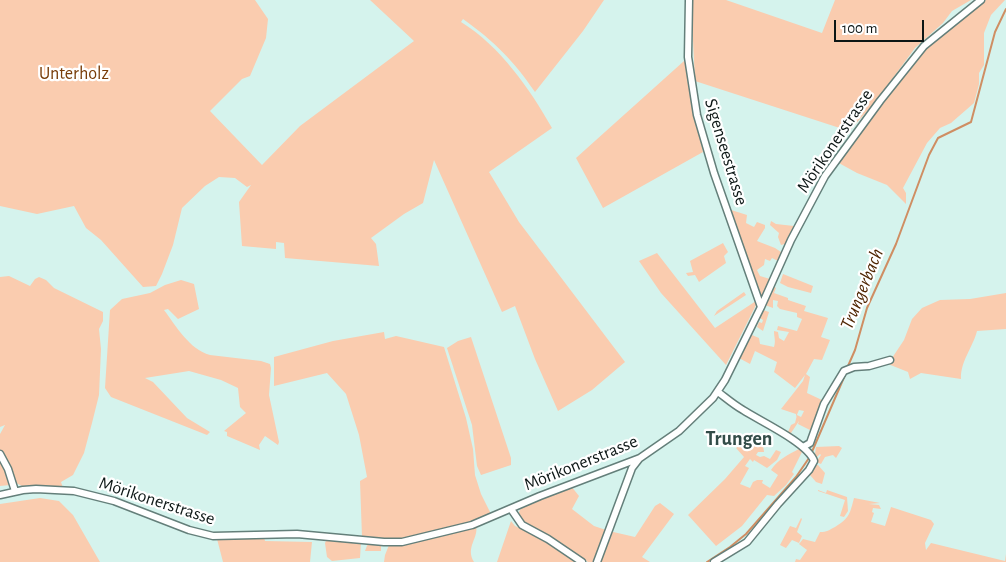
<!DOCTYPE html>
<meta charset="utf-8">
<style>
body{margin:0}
#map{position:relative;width:1006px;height:562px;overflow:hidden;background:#d5f3ed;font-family:"Alegreya Sans",sans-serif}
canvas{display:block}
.scale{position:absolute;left:834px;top:20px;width:90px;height:22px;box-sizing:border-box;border:2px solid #0c1615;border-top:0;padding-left:6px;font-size:15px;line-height:18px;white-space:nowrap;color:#0c1615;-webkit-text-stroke:4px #fff;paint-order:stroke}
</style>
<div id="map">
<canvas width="1006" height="562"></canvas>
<div class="scale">100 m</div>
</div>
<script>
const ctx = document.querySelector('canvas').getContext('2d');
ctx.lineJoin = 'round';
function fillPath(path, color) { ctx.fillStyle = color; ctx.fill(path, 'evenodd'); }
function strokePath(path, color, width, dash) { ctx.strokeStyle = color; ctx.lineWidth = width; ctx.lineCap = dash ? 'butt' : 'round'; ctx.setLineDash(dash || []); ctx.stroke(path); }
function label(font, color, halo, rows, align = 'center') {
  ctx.font = font + ' "Alegreya Sans",sans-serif'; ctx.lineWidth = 4.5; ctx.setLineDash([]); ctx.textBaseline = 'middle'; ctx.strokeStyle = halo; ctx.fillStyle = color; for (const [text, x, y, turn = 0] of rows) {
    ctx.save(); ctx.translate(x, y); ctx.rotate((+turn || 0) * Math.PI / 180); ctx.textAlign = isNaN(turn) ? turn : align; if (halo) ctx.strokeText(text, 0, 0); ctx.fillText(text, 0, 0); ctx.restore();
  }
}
fillPath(new Path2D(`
 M0,0H255L268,19L266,38L250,76L242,79L210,111L262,165L300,126L414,41L370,0H604L583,31L535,92C513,60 495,42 463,19L461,22C500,46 530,89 552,128L489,172L519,222L625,362L592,390L558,411L535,359L515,306L502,312L434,160L423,203L404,214L371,238L376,244L379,266L285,258L284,243L276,242V249L242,246L239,202L251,185L247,187L235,178L219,177L205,186L182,208L173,245L162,274L156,286L143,287L101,240L86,228L74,206L37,214L0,206Z
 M691,0H726L822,33L835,0H971L952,11L943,23L915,48L873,105L849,131L695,81Z
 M986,0H1005L991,15L984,33V65L979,73V84L974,103L951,123L940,128L927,143L903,188L906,193V204L887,185L857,173L837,162L925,49Z
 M684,61L687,63V79L703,152L603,208L576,158Z
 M728,209L747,215L746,223L754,227L757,222L765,225V228L757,241L775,248L781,252L778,261L772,258L770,261L765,259L764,265L757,270L760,276L770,279L762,299L757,294Z
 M771,221L776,224L794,226L785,244L781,245L778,237L779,233L770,225Z
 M723,243L728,252L724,256L726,263L699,282L695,275L688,276L686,273L693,272L690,261Z
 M657,253L715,328L759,299L726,365L661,293L639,261Z
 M783,274L813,286L811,293L788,287L780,283Z
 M9,276L30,286L35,279L39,277L46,280L54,288L103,312V321L99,329L101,349L99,395L92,423L84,453L73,475L61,482L63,488L39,485L22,486L16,483L0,451V434L5,425L0,427V277Z
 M181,280L194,284L199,309L178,319L168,309L164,310C176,326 189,349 210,355L261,361L270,364L271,368L269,395L279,442L278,445L265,436L259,445L260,450L227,436V432L224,431L246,413L240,407L238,388L221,380L189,371L145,378L153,382L187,418L210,432L207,435L111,397L105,388L110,310L122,299L150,293L165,285Z
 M773,286L776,288L774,293L788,298V300L806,306L804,311L828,318L821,337L830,340L822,360L814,359L806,374L810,377L807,393L822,400L812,431L798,424L799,421L789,436L786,431L788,432L791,425L795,423L797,415L801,417L804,411L799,410L796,417V414L781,409L803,381L805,375L795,388L774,372L777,362L755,351L750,364L739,358L752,335L759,338L760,344L774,347C776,341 774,337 774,331L778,332L779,338L784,341L789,332L777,330L778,326L797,331L802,319L797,317V313L780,309L777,306L778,301L773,300V308L765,305Z
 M744,292L746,295L714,316L717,311Z
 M1006,293V329L977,331C973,347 960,362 961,379L921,373L910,379L908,372L888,364L904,340L912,319L922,308L940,300L970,299Z
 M763,310L769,312L763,331L757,327L759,322L762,323L763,320L760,318Z
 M384,332L385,339L396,336L444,347L466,418L473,449L475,475L481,494L491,514C468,525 415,540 389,540C380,540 371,538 362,537L360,481L367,477L359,435L346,394L327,373L274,386V357L333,341Z
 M471,337L511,458V465L481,475L477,466L472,425L447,348L458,341Z
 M750,440L751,442L755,441L763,445L764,452H758L756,455L760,457L764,456L770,459L776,450L781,452L777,460L767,468L754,460L753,462L750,459L745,466L749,468L740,484L750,488L753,482L757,480H763L762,483L770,488L778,475L771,470C777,460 789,454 799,449L803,450L792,472L794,474L786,485L774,496L767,495L742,526L716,546L688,515L725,479L744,457L736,448Z
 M839,446L842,448L836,458L833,455L825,457L821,464L816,462L821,455L820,454L816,458L815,454L816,447Z
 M0,461L9,478L10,485L0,486Z
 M814,465H818L825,473L822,484L816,482L810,475Z
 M571,486L579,496L572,509L594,526L606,530L599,554L593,562H588L539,531L518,520L519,512L521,508Z
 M818,490L826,493L827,490L847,497L848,511L844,517L840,516L845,500L818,491Z
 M40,498L59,501L73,515L100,562H0V504Z
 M854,498L880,503L869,504L879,505L881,509L873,508L872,512L874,513L871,522L885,526L891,507L931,520L934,524L925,543L926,550L931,543L1005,561L1006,554V562H795L796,559L800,560L807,550L799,544L803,539L815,542L820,532C827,532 829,530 835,527C850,518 850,513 854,498Z
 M660,503L674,514L642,557L650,562H599L609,531L635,537L655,506Z
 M801,518L802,519L797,532L802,536L799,543L792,540L786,548L780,545L790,526L796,528Z
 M511,521L515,526L550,543L575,562H497Z
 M476,526C479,538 465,547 474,562H384L385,555L389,545H406V543Z
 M264,537L265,541L312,542L310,562H223L217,539Z
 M327,539L361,542L360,558L332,561L327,557L325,543Z
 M368,543L381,545V551H365Z`), '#faccaf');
strokePath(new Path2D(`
 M848,366L855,350L867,308L896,244L929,155L938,138L971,122L995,32L1006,9
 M811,454L845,375
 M707,562L730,547L746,534L796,477L809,458`), '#cf8e63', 2);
const minor = new Path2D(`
 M689,0L688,57L697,115L714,173L761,307
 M803,447L810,443L824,404L844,371L854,367L869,366L890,360
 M0,454L8,469L15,491
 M0,495L23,490L36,489L74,491L114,501L189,530L213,536L297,534L384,542H402L472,525L540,496L640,458L679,431L713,398L725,380L761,307L791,240L825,176L880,101L924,46L981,0
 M511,509L522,525L548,539L582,562
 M597,562L632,468L639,459
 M714,562L747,542L778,504L809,470L814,461C808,443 760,421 743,410C734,405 726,398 718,392`);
strokePath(minor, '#647f7a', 9);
strokePath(minor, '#fff', 6);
label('18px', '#783c08', '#fff', [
 ["Unterholz",74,74]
]);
label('18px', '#0c1615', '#fff', [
 ["Mörikonerstrasse",835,141,-56],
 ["Sigenseestrasse",726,152,73],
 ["Mörikonerstrasse",581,463,-22],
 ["Mörikonerstrasse",157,501,18]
]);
label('italic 19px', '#4f2502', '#fff', [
 ["Trungerbach",862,289,-68]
]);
label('bold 20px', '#324c48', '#fff', [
 ["Trungen",739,439]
]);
</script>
